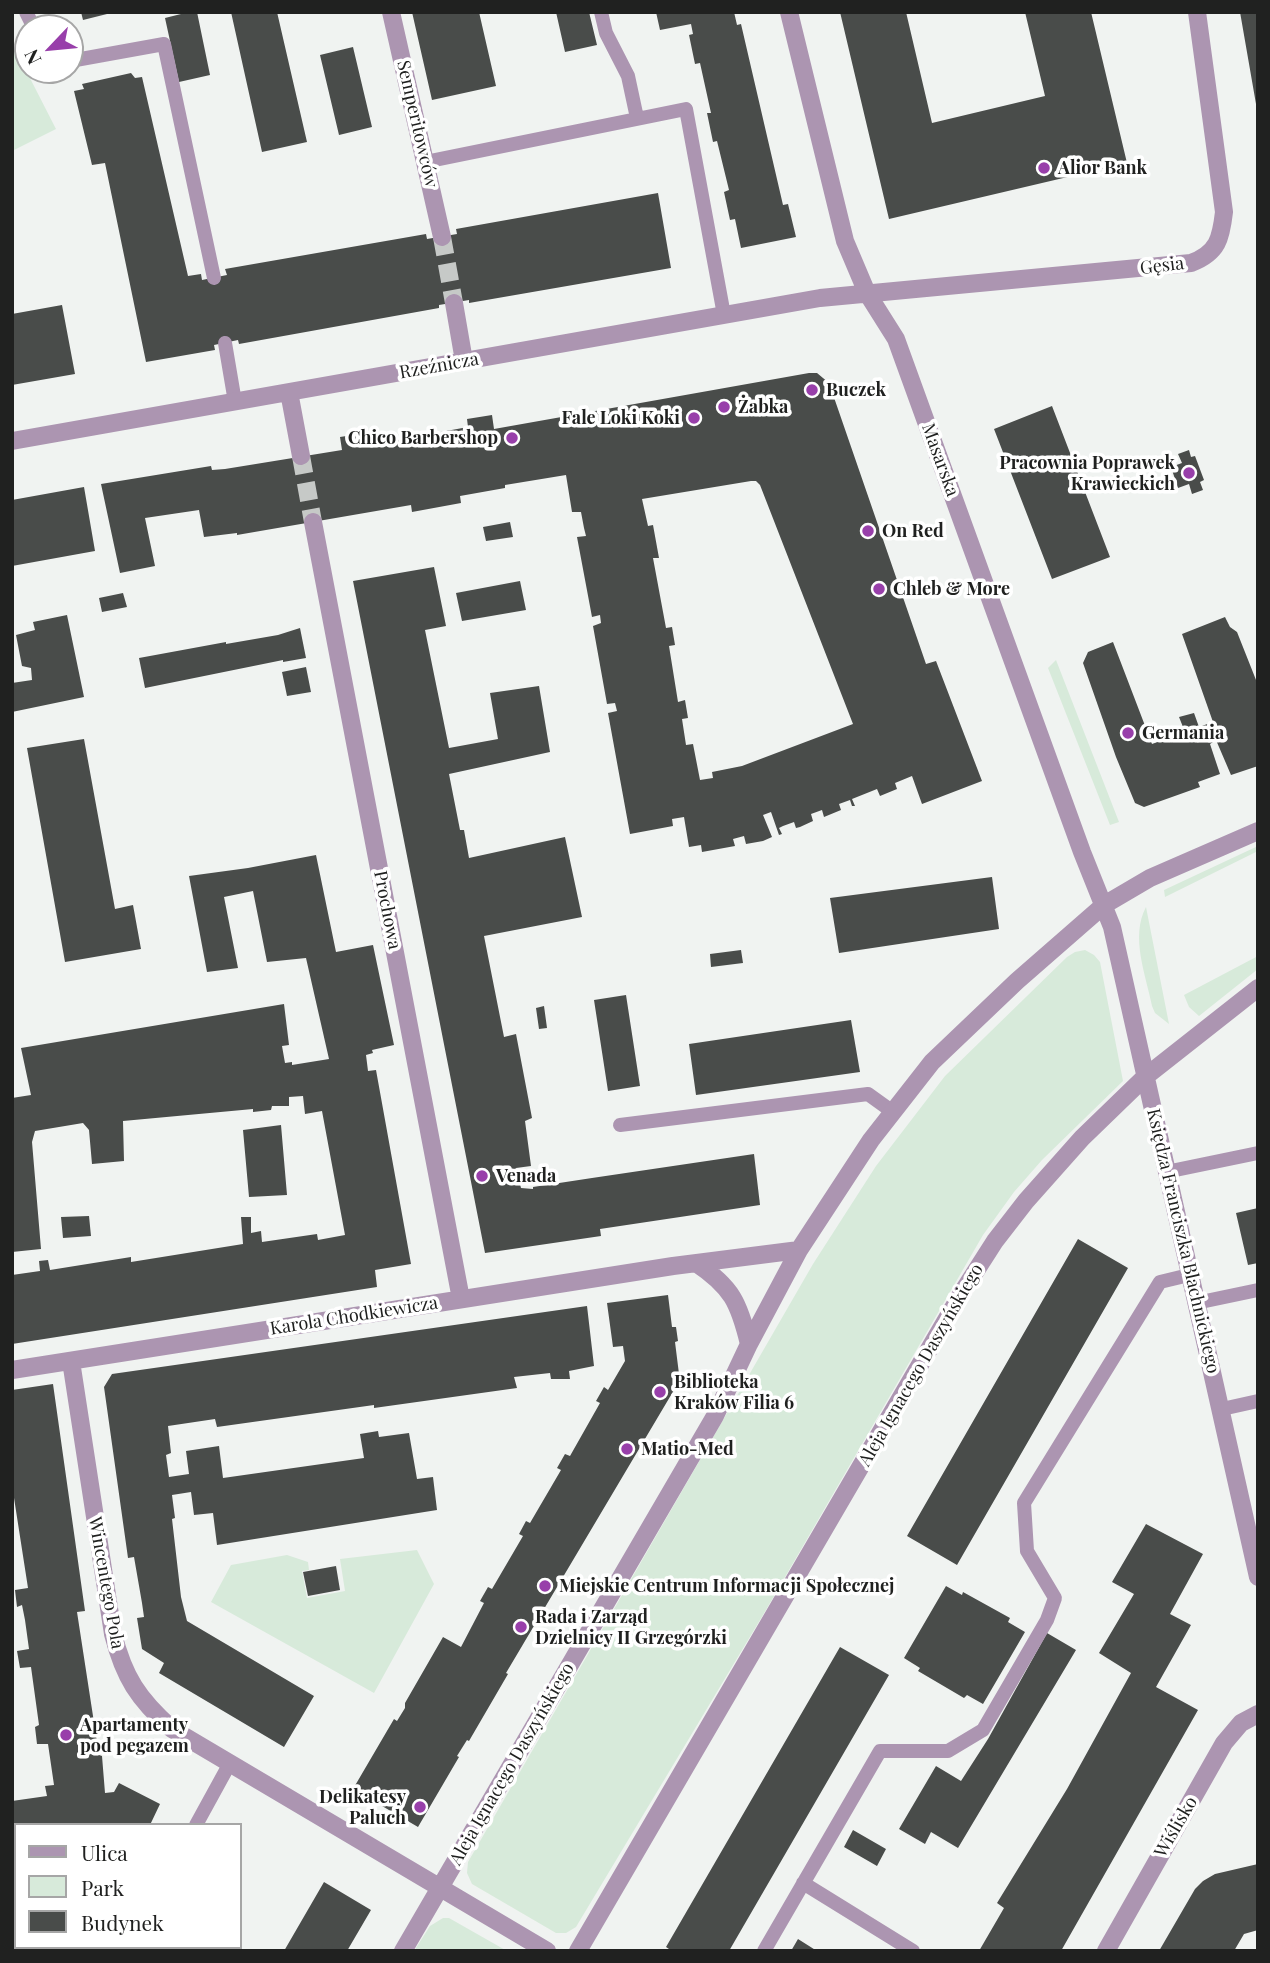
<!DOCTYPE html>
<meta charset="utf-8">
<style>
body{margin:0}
#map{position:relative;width:1270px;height:1963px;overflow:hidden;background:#f0f3f1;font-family:"Playfair Display",serif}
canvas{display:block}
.frame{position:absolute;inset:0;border:14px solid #202120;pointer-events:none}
.legend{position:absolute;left:14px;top:1823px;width:228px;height:126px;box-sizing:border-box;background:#fff;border:2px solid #a6a6a6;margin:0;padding:9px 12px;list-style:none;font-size:21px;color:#202120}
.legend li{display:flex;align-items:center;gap:14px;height:35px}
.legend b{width:35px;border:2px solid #a6a6a6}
.north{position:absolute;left:14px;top:14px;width:70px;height:70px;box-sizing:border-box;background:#fff;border:2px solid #a6a6a6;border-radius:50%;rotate:244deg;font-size:19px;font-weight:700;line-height:28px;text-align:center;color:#202120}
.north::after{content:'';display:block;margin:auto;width:24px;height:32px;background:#983faa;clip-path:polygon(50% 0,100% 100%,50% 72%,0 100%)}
</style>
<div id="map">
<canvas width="1270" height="1963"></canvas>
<div class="frame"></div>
<ul class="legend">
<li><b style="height:9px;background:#ac95b1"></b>Ulica</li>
<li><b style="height:19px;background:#d7eada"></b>Park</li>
<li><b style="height:19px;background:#494c4a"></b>Budynek</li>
</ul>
<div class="north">N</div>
</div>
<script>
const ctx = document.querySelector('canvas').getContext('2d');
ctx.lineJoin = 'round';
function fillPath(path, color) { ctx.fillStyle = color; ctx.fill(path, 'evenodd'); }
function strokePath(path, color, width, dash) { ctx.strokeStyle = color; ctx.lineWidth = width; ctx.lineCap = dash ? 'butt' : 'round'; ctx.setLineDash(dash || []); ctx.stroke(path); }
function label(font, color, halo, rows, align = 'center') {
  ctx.font = font + ' "Playfair Display",serif'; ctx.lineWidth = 7; ctx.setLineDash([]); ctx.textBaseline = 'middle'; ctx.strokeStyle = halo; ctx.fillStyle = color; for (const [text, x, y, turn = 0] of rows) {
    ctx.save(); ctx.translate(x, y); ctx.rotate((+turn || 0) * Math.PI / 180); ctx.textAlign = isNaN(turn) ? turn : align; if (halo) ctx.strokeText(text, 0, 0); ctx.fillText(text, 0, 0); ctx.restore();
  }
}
fillPath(new Path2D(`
 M12,43L56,129L12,151Z
 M1056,660L1119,822L1110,825L1048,668Z
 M1258,846V851L1165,897L1164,890Z
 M1146,907L1169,1024L1155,1013L1152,1006C1146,975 1130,937 1146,907Z
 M1085,950L1094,955L1100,962L1123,1081L1042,1160L1014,1192L983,1235L763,1615L576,1927L566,1933H556L472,1884L467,1873L468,1862L813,1264L876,1166L945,1076L1067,957L1075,952Z
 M1258,956V969L1199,1016L1189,1007L1184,995Z
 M417,1550L434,1584L374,1693L211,1602L231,1565L287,1555L308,1562L309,1570L302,1571L307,1598L345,1591L340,1559Z
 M443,1918H449L507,1951H414L430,1926Z`), '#d7eada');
fillPath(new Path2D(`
 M81,12H111V13L83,20Z
 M189,12H197L210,75L179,82L165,18Z
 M231,12H277L307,142L262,152Z
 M412,12H479L496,86L432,100Z
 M556,12H589L597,45L565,52Z
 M656,12H734L737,25L741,24L783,205L788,204L796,237L741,248L735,219L730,220L724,192L729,190L717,141L713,142L707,113H711L700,63L695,64L689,35L693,34L691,24L660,30Z
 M840,12H906L932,123L1045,96L1025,12H1091L1127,163L889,219Z
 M1240,12H1258V103L1256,104Z
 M353,47L372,127L339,135L320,55Z
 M131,73L135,78L142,77L188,276L201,274L202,280L227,275L225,269L426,234L427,239L457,234L456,229L658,193L671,268L469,303V300L439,305V308L239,344L238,340L214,345L215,350L146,362L105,163L92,165L74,91L84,89L82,84Z
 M62,305L75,374L12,385V314Z
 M809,373H817L829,383L926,664L936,661L982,781L922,804L912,776L895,783L897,789L880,796L877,789L852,799L855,806H852L850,800L839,804L841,810L824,817L822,810L811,814L813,821L800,827L796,828L794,822L783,826L779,828L782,834L779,835L771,812L763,815L772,837L763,841L746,844L744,836L733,839L735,846L702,852L701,845L689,847L684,817L672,819L673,826L630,834L608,713L617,711L615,703L607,704L593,626L601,623L600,615L592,617L577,537L586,536L584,528L581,512H572L566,475L505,485V488L460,496L461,503L412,512L411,505L237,535V533L204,537L199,510L145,518L155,566L120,573L101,484L211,466L212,470L225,469L342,450L340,437L372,432L375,444L468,427L467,419L492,415L494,429ZM751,481H756L760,485L853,724L742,766L712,772L713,778L700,780L693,744L686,745L682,719L688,718L685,700L678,702L669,646L675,645L672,627L666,628L653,558H659L653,525L648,526L642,499Z
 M1052,406L1110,557L1052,579L994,429Z
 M1189,450L1191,457L1195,456L1204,480L1200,482L1203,490L1192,494L1189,484L1178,488L1171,467L1182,463L1178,454Z
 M84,487L95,551L12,566V500Z
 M510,522L513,537L486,541L483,527Z
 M434,567L446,626L425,630L449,748L498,739L490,693L539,686L550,752L449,774L460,830H464L469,858L565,837L582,917L484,936L504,1037L516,1034L532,1118L525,1121L531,1166L516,1168L521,1188L533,1189V1187L592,1178L754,1154L760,1205L600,1229L601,1236L485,1253L353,581Z
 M520,581L526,610L462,621L456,593Z
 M123,593L127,607L102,612L99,598Z
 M67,615L84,697L12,712V683L32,680L31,668L22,666L16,635L35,630L33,622Z
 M1225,617L1230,627L1237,632L1258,685V766L1231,775L1216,740L1210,744L1220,774L1198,782L1200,787L1144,807L1135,803L1116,757L1083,663L1088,652L1113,642L1152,744L1185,732L1179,717L1194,713L1199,727L1213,722L1182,634Z
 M300,628L306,658L283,662V660L145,688L139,658L226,642V644L278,635Z
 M306,667L311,692L287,696L282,672Z
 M84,739L115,909L133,905L141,949L65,962L27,748Z
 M316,855L336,952L373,945L394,1045L372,1050L373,1053L366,1055L368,1071L376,1070L411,1264L375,1270L377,1287L12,1344V1275L40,1271L39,1261L48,1260L50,1270L131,1257V1262L243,1244L241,1217H251V1233L261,1231L262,1242L317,1234L318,1240L345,1235L322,1111L305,1114L303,1096L289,1097V1106H272L271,1110L253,1112V1109L123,1121L124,1161L92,1164L89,1130L83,1123L35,1131L32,1142L41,1249L12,1252V1098L31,1095L21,1048L284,1004L289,1045L282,1046L285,1063L292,1062V1065L329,1059L306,958L267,962L253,891L224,897L238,968L207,972L189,876L248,868Z
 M992,877L999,929L839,953L830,898Z
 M741,950L743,963L711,967L710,954Z
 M626,995L640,1086L608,1091L594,1000Z
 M544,1006L547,1028L539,1029L536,1008Z
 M851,1020L860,1072L696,1095L689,1044Z
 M281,1125L287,1195L249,1197L243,1130Z
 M1258,1208V1263L1248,1265L1236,1213Z
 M89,1216L91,1236L63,1238L61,1217Z
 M1078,1239L1128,1268L957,1565L907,1536Z
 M668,1295L672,1327H676L678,1341L675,1342L679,1374L672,1389L674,1390L506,1673L508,1674L469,1741L467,1740L457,1756L459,1757L418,1827L353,1789L394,1719L397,1721L405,1708V1703L443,1637L461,1647L484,1603L480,1601L488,1587L492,1589L523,1536L519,1534L526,1521L530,1523L561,1470L557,1468L565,1454L570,1456L600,1403L596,1401L604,1387L608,1390L625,1361L623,1346L613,1347L607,1303Z
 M587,1306L594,1366L569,1371L570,1379H551L550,1373L514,1377L517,1388L374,1408V1405L217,1427L215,1419L168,1426L171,1453L166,1455L169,1477L189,1474L186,1451L219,1446L223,1478L364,1458L360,1434L378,1431L379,1437L409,1433L417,1479L433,1477L437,1510L217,1545L213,1513L194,1515L191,1492L172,1495L175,1518L172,1519L181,1597L187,1621L314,1696L284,1747L159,1673L164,1663L142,1649L137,1618L144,1617L142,1603L134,1557L128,1558L104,1387L112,1374Z
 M53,1384L85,1611L77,1612L99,1755L102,1756L105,1793L114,1792L119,1783L160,1804L150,1825H16V1856L12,1857V1801L47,1796L45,1786L54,1785L48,1744H37L35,1727L39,1725L31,1667L20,1668L17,1651L29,1649L25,1620L22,1605L17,1607L15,1590L28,1588L12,1485V1390Z
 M1146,1524L1203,1554L1170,1614L1191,1625L1156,1687L1198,1710L1061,1951H979L1004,1908L997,1903L1067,1789L1131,1673L1099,1653L1134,1594L1112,1582Z
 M336,1566L340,1590L308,1596L303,1572Z
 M946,1586L962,1595L963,1592L1010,1618L1008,1622L1025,1632L983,1704L967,1695L964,1698L918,1671L920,1668L904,1658Z
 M1047,1633L1076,1650L958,1848L931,1832L925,1844L899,1829L936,1766L961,1781L988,1739Z
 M840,1647L889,1675L729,1951H672L666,1947Z
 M853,1830L886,1849L877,1866L844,1847Z
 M1258,1864V1930L1244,1934L1234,1951H1159L1195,1889L1203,1881L1215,1874Z
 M324,1882L371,1910L347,1951H284Z
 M798,1939L817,1951H791Z`), '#494c4a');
strokePath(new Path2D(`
 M442,237L454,303
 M301,456L313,522`), '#c6c9c7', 18, [18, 9]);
strokePath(new Path2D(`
 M26,12L34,28
 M601,12L606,33L628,76L637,118
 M70,61L164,44L214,278
 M425,162L686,109L724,315
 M225,343L235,402
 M620,1125L868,1094L893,1112
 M1166,1172L1258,1153
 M1196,1303L1258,1290
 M1222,1409L1258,1401
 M196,1825L230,1763
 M803,1883L913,1951
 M128,1951L130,1947
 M764,1951L880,1751H948L983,1730L1047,1620L1055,1598L1027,1551L1024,1503L1160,1282L1189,1275`), '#ac95b1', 14);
strokePath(new Path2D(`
 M391,12L442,237
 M789,12L845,241L867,293L896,339L1082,852L1112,927L1258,1577
 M454,303L464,361
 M289,392L301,456
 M12,441L820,298L1191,263C1218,253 1221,238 1224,212L1197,12
 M313,522L461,1299
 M696,1263C732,1287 739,1303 749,1344
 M71,1361L113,1634C124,1677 138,1699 172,1729L547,1951
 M12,1370L673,1266L799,1250
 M403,1951L715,1416L749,1344L799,1250L871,1140L932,1062L1017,981L1104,905L1150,878L1258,831
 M578,1951L963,1291L995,1241L1026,1201L1082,1138L1145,1077L1258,988
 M1106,1951L1224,1743L1241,1723L1258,1714`), '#ac95b1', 18);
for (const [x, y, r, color] of [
 [1044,168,7,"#983faa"],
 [812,390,7,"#983faa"],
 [724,407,7,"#983faa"],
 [694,418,7,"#983faa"],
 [512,438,7,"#983faa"],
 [1189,473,7,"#983faa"],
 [868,531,7,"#983faa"],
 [879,589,7,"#983faa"],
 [1128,733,7,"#983faa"],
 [482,1176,7,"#983faa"],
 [660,1392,7,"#983faa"],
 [627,1449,7,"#983faa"],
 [545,1586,7,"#983faa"],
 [521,1627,7,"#983faa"],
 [66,1735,7,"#983faa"],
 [420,1807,7,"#983faa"]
]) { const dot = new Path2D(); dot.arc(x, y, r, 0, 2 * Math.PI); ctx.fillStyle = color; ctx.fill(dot); strokePath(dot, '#fff', 2.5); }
label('18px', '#202120', '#fff', [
 ["Semperitowców",417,124,77],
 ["Gęsia",1162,266,-7],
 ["Rzeźnicza",439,366,-10],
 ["Masarska",940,460,70],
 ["Prochowa",387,910,79],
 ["Księdza Franciszka Blachnickiego",1183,1241,77],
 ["Karola Chodkiewicza",354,1316,-9],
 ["Aleja Ignacego Daszyńskiego",921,1365,-60],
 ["Wincentego Pola",106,1583,80],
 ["Aleja Ignacego Daszyńskiego",512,1764,-60],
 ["Wiślisko",1176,1827,-60]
]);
label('bold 18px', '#202120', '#fff', [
 ["Alior Bank",1058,168],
 ["Buczek",826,390],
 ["Żabka",738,407],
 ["Fale Loki Koki",680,418,"right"],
 ["Chico Barbershop",498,438,"right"],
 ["Pracownia Poprawek",1175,463,"right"],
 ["Krawieckich",1175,484,"right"],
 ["On Red",882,531],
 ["Chleb & More",893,589],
 ["Germania",1142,733],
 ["Venada",496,1176],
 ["Biblioteka",674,1382],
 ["Kraków Filia 6",674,1403],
 ["Matio-Med",641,1449],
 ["Miejskie Centrum Informacji Społecznej",559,1586],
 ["Rada i Zarząd",535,1617],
 ["Dzielnicy II Grzegórzki",535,1638],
 ["Apartamenty",80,1725],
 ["pod pegazem",80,1746],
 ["Delikatesy",406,1797,"right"],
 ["Paluch",406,1818,"right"]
], 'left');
</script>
